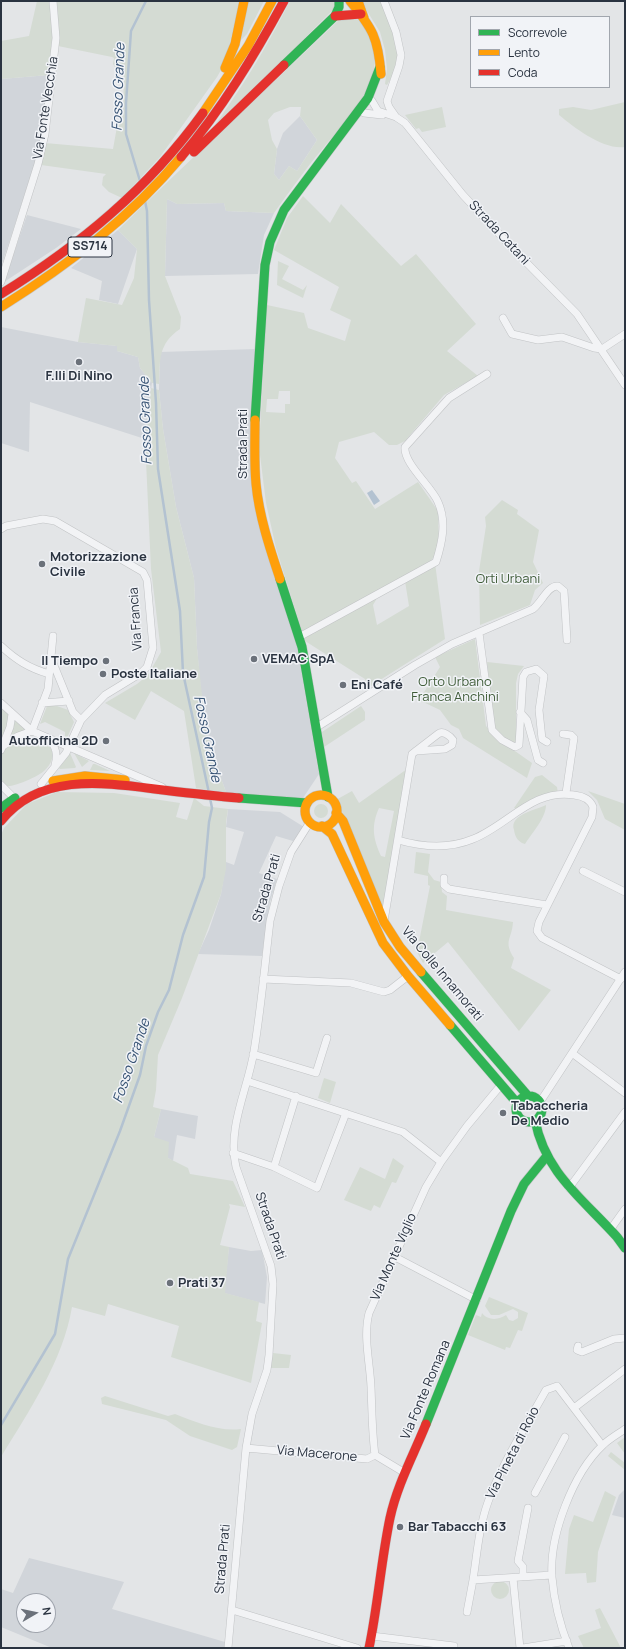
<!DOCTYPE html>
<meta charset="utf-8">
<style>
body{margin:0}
#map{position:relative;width:626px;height:1649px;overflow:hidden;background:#e3e5e7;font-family:Manrope,sans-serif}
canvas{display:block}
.frame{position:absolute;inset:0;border:2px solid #2a3340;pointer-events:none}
.legend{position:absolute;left:470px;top:16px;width:140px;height:72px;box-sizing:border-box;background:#f1f3f7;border:1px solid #a1a6ae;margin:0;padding:5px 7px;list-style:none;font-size:12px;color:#2a3340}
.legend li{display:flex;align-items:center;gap:8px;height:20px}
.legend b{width:20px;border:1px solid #a1a6ae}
.north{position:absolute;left:16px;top:1593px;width:40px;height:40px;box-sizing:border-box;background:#f1f3f7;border:1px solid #a1a6ae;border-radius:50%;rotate:81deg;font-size:11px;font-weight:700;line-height:16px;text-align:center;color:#2a3340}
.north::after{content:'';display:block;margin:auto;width:14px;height:18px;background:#6b717a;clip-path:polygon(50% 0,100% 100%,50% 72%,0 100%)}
</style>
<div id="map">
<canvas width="626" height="1649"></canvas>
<div class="frame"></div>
<ul class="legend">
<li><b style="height:5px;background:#30b455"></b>Scorrevole</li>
<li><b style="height:5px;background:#ff9f0a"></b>Lento</li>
<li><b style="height:5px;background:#e5322d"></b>Coda</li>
</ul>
<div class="north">N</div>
</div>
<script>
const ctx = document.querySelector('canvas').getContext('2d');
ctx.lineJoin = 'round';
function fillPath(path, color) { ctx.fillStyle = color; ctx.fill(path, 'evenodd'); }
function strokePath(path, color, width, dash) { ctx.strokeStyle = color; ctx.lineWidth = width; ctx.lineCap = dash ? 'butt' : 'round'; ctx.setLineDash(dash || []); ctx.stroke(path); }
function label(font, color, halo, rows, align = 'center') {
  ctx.font = font + ' Manrope,sans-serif'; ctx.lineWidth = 3; ctx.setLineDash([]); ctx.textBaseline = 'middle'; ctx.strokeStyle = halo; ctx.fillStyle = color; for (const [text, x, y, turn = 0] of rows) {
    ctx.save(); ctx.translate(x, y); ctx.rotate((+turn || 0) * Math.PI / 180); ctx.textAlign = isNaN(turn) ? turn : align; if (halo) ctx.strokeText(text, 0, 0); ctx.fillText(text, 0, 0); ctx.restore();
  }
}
fillPath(new Path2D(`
 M49,75L43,122L35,163L1,267V79Z
 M300,116L317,140L297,171L289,166L279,180L274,174L277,149L283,133Z
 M167,199L177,204L224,203L226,211L274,213L264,235L258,274L165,276Z
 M27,215L81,229L56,248L4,282Z
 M118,230L137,249L118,304L99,300L102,281L71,268Z
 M1,327L78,342L118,346L117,351L138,357L140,368L152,382L145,439L30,402L29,452L1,443Z
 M256,349L251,465L254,501L296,642L319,774L303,798L226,792L212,754L204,724L197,648L194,578L176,507L163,429L159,390L160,352Z
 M228,809L280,812L304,827L293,841L276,836L259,873L277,879L270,902L262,956L198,954L209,930L221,894L226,862L234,865L244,832L226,827Z
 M161,1109L198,1116L195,1139L177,1135L173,1161L168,1158L154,1137Z
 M229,1247L251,1251L262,1250L267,1277L265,1304L224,1293Z
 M625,1489V1518L612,1515L619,1495Z
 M29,1558L124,1582L112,1609L225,1642L224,1648H52L1,1627V1589L13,1593ZM24,1601H48V1625H24Z`), '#d1d5da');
fillPath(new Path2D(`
 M37,1H49L53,28L49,75L1,79V41L29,36Z
 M56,1H240L225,63L217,77L160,157L122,198L109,192L102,185L103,177L106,174L41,165L45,143L113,149L118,121L123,116L124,72H118L113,64L114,58L112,57L58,46L59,30Z
 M248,1H264L247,34L241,40Z
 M290,1H336L335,8L208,134C240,92 266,48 290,1Z
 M363,1H381C389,20 403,47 396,68C394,74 390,80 387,85L385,84L387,69L385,50L380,32L367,11Z
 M341,18L358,20C400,66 354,112 324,147C306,168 290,191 274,213L226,211L224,203L177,204L167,199L165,276L181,317L180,329C158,344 160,360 159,384L152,383L140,368L138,357L117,351V346L78,342L86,298L122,305L134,278L137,249L118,230C191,158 267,89 341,18ZM290,107H301L300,116L317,140L297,171L289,166L279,180L274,174L277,149L272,140L268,120L274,113Z
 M625,102V147C603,150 575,128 559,115V109L573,107L591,110Z
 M442,107L446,127L422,132L419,128L416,129L405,115Z
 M303,196L330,223L341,204L401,266L416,254L476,324L447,351L478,376L444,395L405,441L397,445H389L374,432L339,442L335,458L352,483L356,481L375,509L418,482L438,511L439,546L434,557L428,564L383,588L373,605L377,625L409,606L405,581L435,563L445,639L369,687L365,679L305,641L276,548L266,503L259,447L267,305L304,313L308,328L345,341L351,320L330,310L339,287L274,250L287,218ZM279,391H290V404H285V413L266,412L267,399H278Z
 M278,261L289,266L282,279L303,290L307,285L303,298L277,285Z
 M151,388L159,390L163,429L176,507L194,578L197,648L205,724L212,754L226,792L196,788L184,711L151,691L135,720L105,703L137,684L148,675L161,652L151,569L145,439Z
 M502,500L518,510L517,514L539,530L533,562L543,583L535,590L530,605L480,625L479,571L486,526L485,517Z
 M475,639L486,726L495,737L532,763L527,778L463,738L459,729L451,725L440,710L419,700L440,667L435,657Z
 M487,662L524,666L518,674L516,683V743C506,741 500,736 494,728Z
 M1,706L12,714L1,743Z
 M47,706H57L68,710L74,722L67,738L65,737V732L45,722L40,724Z
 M361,706L365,712V720L324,747L322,732Z
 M15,721L26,729L9,739Z
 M30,737C42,738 51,743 53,755C52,760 50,765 46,769C42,775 13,788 6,786L1,779V755L4,750L19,739Z
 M70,753L76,767L75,768L60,769L59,768Z
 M74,753L89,761L82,767Z
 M93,764H95L110,771L90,770Z
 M407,769L384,909L338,803L334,801L352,791L359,803ZM379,808L394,811L385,857L381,856C373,838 371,826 379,808Z
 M542,775L557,787L558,794L517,809L514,808L535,777Z
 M588,791L625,804V830L605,819L597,800Z
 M57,792L114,793L180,803L176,817L187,820L194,798L204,806L228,809L226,822V869L221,894L182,998L158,1055L156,1090L153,1107L161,1109L154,1137L169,1142L168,1158L188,1168L190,1174L233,1181L245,1207L229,1204L230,1207L220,1245L229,1247L225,1293L259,1302L256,1321L262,1323L251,1383L171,1357L179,1326L108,1304L105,1316L72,1307C63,1361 29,1411 1,1457V835L4,828L27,804Z
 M314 811a7 7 0 1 1 14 0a7 7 0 1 1-14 0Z
 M546,805C546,818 532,833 525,844L522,843C517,840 515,836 514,830C509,815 535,810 546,805Z
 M416,852L430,854L428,872L434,880L441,882L442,892L447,896L446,910L513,922C512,939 503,941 514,958L511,968L551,990L519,1031L448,942L423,963L417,952L430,886L428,885V876L414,873Z
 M324,1078L336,1082L330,1103L318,1098Z
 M393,1158L404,1166L396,1183L392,1182L380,1208L374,1205L371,1211L344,1200L360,1167L385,1179Z
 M489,1297L528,1313L522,1331L518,1330L510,1348L506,1347L505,1350L468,1335L476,1315L481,1317L482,1313C488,1321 499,1320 506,1315L509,1320L513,1321L518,1318V1312L513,1309L499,1315H491L485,1306Z
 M273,1353L291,1355L289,1368H270Z
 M105,1396L168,1416L175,1414C196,1422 219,1432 241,1429L237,1447L232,1450L190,1436L166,1420L102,1404L101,1398Z
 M625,1437V1454L617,1443Z
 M611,1452L625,1463V1470L608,1456Z
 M605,1491L616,1497L598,1552L596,1582L587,1583L586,1573L565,1574L569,1529L574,1515L593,1522Z
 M491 1590a9 9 0 1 1 18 0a9 9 0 1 1-18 0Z
 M600,1608L621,1648H584L578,1636L601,1628L595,1610Z`), '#d4dbd3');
fillPath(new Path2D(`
 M372,490L380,501L374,505L367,493Z`), '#b3c2d1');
strokePath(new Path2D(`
 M140,181L126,134V103L131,31L146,1
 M145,201L147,211L149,300L156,403L158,469L180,611L183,673L209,793
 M1,1425L55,1334L68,1259L120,1131L140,1075L146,1046L158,1012L169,990L183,935L204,877L209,822L212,808L210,798`), '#b3c2d1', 2.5);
const street = new Path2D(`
 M384,1L396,32L401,55L399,66L387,101L389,107L396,117
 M372,101L378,111L396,117L405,123L463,195L518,254L577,314L625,385
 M364,113L382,115
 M1,282L38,164L45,134L56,38L53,1
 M503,318L512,334L538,340L562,337L594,348L602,349L625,334
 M1,529L6,526L43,519L55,521L143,572L147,580L153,648L147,667L141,673L105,695L81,720L66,753L41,784
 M479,633L492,730L502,740L515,747L519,745L523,677L526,672L536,669L544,676L539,710L542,739L547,742
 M299,637L436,562C442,543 447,522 438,502C432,487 403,463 405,447L449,398L487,374
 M1,646C16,660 29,668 49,674
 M51,658L73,712L81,720
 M1,703L32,731L162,787
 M42,703L69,701
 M520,712L527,720L538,760L543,763
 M317,727L415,665L452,644L533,609C542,602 548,585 558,586L564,591L567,640
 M32,731L48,689L53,636
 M563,734L571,735L574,738L566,793
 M48,738C56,746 58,754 55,765
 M3,746L18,736L32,731
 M1,750L10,727L12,714
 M1,785L14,798
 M398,840C422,847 449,849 473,839C507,826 533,788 574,795C583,796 590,799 593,807L592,817L539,922L537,931L542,938L621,979
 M583,871L625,892
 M444,878V885L449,889L547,905
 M384,921L412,754L438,734C443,730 450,736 453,740L452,745L445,749L416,751
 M263,979L351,983L384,992L390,990L408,976
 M572,1053L625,1093
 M253,1054L316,1073L327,1038
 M247,1081L403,1132L441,1162
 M540,1102L625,972
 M233,1153L274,1167L317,1188L346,1113
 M274,1167L296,1096
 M569,1188L625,1112
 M610,1230L625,1209
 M395,1257L477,1300
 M578,1346L577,1350L582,1352L614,1339L625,1338
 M574,1408L625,1369
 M246,1448L367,1459L375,1455
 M375,1455C372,1433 372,1410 371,1387C370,1363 363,1336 369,1313L426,1187L441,1162L467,1126L501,1085
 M375,1455L405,1473
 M535,1493L565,1437
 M552,1575L473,1580C477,1554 479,1527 488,1502C502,1463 526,1426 546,1390L557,1386L602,1445
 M523,1577V1567L518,1561L528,1508
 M513,1578L520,1648
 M232,1610L357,1648
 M467,1612L473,1580
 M372,1636L454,1646
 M228,1648L246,1448L252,1414L267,1370L269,1355L273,1284L271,1266L236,1167C227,1127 248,1089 254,1051C261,1008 265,964 270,921L279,886L291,852L310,822
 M523,1648L567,1641
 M569,1648C560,1625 554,1601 552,1577C549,1536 573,1473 603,1445C609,1439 618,1434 625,1429`);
const fast = new Path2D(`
 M284,65L335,16L339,7V1
 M255,420L265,265L270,242L284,210L368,98L380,67
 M280,579L302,647L328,797
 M239,798L307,803
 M1,808L15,798
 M421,972L528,1096
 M450,1025L517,1103
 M516 1109a13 13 0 1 1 26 0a13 13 0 1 1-26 0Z
 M535,1120C545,1173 583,1199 617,1237L625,1248
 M426,1424L511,1211L524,1184L546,1157`);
const slow = new Path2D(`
 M350,1C373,29 378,38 381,74
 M358,1L364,18
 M225,68L235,44L244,1
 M203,113L248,46L272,1
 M1,307C68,265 130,218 181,157
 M255,420C255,441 254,463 256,484C259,516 270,549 280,579
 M53,781L85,776L125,780
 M305 811a16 16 0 1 1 32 0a16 16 0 1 1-32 0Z
 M336,813L343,821L384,922L400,947L421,972
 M322,826L332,834L383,943L408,976L450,1025`);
const jam = new Path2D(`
 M335,16L361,14
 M194,152L284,65
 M181,157C222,109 254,56 284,1
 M1,294C80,245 148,189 203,113
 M1,821C41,771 107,783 163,790C188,793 214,796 239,798
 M369,1648C378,1605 381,1561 390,1518C397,1485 414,1454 426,1424`);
strokePath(street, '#c1c3c5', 8);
strokePath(fast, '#c1c3c5', 10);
strokePath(slow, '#c1c3c5', 10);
strokePath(jam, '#c1c3c5', 10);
strokePath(street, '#f2f3f5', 7);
strokePath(fast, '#30b455', 9);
strokePath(slow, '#ff9f0a', 9);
strokePath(jam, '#e5322d', 9);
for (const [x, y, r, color] of [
 [79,362,4,"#6b717a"],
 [42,564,4,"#6b717a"],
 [254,659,4,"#6b717a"],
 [106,661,4,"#6b717a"],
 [103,674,4,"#6b717a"],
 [343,685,4,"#6b717a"],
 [106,741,4,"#6b717a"],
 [503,1113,4,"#6b717a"],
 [170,1283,4,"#6b717a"],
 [400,1527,4,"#6b717a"]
]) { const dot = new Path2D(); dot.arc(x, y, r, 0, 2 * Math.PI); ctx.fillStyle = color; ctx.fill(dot); strokePath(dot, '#f1f3f7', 1.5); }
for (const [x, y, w] of [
 [90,247,44]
]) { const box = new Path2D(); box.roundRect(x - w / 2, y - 10, w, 20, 3); ctx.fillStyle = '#f1f3f7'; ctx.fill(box); strokePath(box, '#2a3340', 1); }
label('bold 12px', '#2a3340', null, [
 ["SS714",90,247]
]);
label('13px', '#2a3340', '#f1f3f7', [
 ["Via Fonte Vecchia",46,108,-81],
 ["Strada Catani",499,233,47],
 ["Strada Prati",243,444,-90],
 ["Via Francia",136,619,-94],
 ["Strada Prati",267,888,-74],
 ["Via Colle Innamorati",442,974,50],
 ["Strada Prati",270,1226,71],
 ["Via Monte Viglio",394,1257,-66],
 ["Via Fonte Romana",426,1390,-67],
 ["Via Pineta di Roio",513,1453,-63],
 ["Via Macerone",317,1454,5],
 ["Strada Prati",223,1559,-85]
]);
label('bold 13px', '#2a3340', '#f1f3f7', [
 ["F.lli Di Nino",79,376,"center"],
 ["Motorizzazione",50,557],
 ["Civile",50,572],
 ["VEMAC SpA",262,659],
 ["Il Tiempo",98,661,"right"],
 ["Poste Italiane",111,674],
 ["Eni Café",351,685],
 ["Autofficina 2D",98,741,"right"],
 ["Tabaccheria",511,1106],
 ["De Medio",511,1121],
 ["Prati 37",178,1283],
 ["Bar Tabacchi 63",408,1527]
], 'left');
label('13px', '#3f5c38', '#f1f3f7', [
 ["Orti Urbani",508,579],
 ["Orto Urbano",455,682],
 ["Franca Anchini",455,697]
]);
label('italic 14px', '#365273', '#f1f3f7', [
 ["Fosso Grande",119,87,-88],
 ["Fosso Grande",146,421,-92],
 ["Fosso Grande",207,739,78],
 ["Fosso Grande",132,1061,-71]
]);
</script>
